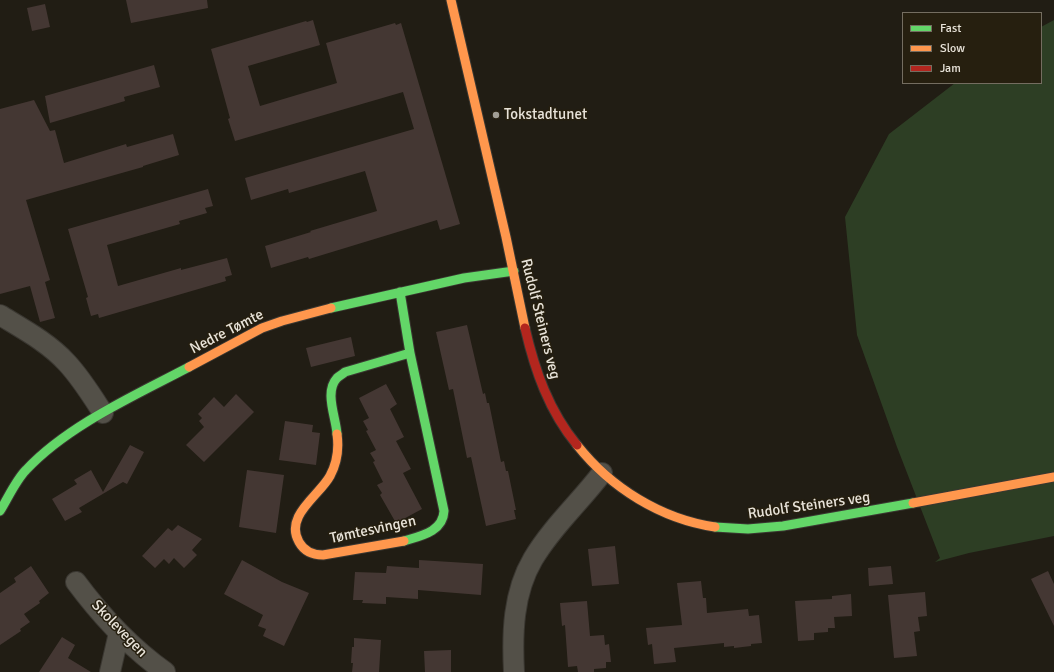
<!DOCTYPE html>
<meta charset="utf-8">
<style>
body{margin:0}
#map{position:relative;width:1054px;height:672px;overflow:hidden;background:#211d14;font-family:Signika,sans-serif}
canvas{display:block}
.legend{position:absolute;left:902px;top:12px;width:140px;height:72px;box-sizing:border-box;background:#261f0f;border:1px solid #746d60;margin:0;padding:5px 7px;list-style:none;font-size:12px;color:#e8e3d9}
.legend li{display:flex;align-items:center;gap:8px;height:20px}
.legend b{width:20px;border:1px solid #746d60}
</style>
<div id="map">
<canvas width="1054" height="672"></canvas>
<ul class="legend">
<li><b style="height:5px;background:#63d668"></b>Fast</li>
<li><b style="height:5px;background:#ff974d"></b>Slow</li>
<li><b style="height:5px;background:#b3261e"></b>Jam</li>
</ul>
</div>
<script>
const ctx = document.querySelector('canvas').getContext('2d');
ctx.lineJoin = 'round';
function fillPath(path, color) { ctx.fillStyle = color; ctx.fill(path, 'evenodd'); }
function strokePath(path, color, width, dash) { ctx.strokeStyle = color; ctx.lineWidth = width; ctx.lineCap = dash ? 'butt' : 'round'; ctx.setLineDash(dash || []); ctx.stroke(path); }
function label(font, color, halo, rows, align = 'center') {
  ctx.font = font + ' Signika,sans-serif'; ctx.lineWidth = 3; ctx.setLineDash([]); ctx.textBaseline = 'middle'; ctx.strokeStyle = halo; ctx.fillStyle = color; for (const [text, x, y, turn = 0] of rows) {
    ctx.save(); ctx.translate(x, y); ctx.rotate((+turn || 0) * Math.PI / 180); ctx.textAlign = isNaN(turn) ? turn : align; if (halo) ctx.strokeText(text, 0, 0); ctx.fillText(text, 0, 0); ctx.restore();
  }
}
fillPath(new Path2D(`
 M1054,20V536L969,553L935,562L940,558L897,447L857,335L845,217L889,134L955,83H1041V27Z`), '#2d3e24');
fillPath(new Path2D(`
 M126,0H207L208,8L131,23Z
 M45,4L50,27L32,31L27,8Z
 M313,20L320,45L248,66L260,106L337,83L326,43L395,23L396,25L401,23L460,224L440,230L437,220L309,259L308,257L271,268L265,246L311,232L310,231L377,211L365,171L289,193L288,189L251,200L245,178L414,129L403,92L235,141L228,119L230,118L211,49L306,21L307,22Z
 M154,65L160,87L124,97L125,101L50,123L45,96Z
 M34,100L50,131L55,130L64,163L126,144L127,147L173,134L179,155L143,166V167L26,200L50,280L45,282L55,318L40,322L30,286L0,294V109Z
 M208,189L213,206L205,208L207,213L179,221L180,224L107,245L118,286L181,268V270L227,258L232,275L225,277L226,281L99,318L98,314L91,316L86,298L88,297L68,229Z
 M467,325L483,394L485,393L487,403H489L501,462L504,461L506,471H508L516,510H514L516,519L486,526L471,457L467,458L453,389L449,390L436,332Z
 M351,337L355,356L311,367L306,348Z
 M386,384L397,404L390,409L404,437L396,441L411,469L403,473L422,509L396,523L380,495L382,493L377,485L383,482L373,462L375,461L370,453L376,450L366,431L368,430L363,421L369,418L359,398Z
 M236,394L254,412L204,462L186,445L204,427L199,421L202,418L198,414L214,397L224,407Z
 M285,421L313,425L312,432L320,433L316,465L279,460Z
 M130,445L144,452L127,484L123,482L79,508L82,512L65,521L52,499L77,484L74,480L91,470L103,492Z
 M247,470L284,475L276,533L239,527Z
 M178,525L202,539L192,550L197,555L184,568L174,558L169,564L164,559L155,568L142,556L168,528L172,531Z
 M615,546L619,584L592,586L588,549Z
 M242,560L282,582L309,593L284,646L263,636L266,629L258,626L263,615L224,594Z
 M419,560L483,564L481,595L418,590V599L386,597V604L362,603L363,600H353L355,572L386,573L387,566L419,568Z
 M31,566L49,593L39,601L40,603L24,614L30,622L20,629L21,631L0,645V593L16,582L14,578Z
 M891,566L893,584L869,586L868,568Z
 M1048,571L1054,584V626L1031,579Z
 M701,581L703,598H706L707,613L748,609L749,616L759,615L762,643L751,644V646L734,648V646L724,647V643L674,648L676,662L654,664L652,644L648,645L646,628L682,625L677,583Z
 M925,592L927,616L918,617L920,631L914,632L917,656L894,658L888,595Z
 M851,594L852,616L834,617L835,628H828V632L814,633V640L798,641L795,601L832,599V596Z
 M587,601L590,636L604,635L605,645L609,644L611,662H606V668L594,669V672H578L577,666L568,667L565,625L562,626L560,603Z
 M62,637L75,645L68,658L91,672H39Z
 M354,638L381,640L379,672H352L353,663H351L352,647H354Z
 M451,650V672H425L424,651Z`), '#443733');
const street = new Path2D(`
 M0,315C23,329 49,343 67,363C81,378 92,396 103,413
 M76,582C102,617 130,647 165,672
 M110,672L119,633
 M514,672C512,633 513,593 533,559C552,527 580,502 602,473`);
const fast = new Path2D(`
 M331,308L464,278L514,271
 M337,434C336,417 324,392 337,378C339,376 343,374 345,372L410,353L400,292
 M0,511C8,498 16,480 26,470C68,425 136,395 189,367
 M715,527L748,529L783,526L913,503
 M404,541C420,536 443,532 444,511L410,353`);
const slow = new Path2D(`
 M451,0L506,237L525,328
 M189,367L262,328L282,321L331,308
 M337,434C339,448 337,463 330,476C319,496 284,516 299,542C304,551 313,555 323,555L404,541
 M577,445C611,488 661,519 715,527
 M913,503L1054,477`);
const jam = new Path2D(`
 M525,328C535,371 549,411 577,445`);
strokePath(street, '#3a3731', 22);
strokePath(fast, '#3a3731', 11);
strokePath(slow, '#3a3731', 11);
strokePath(jam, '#3a3731', 11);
strokePath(street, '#535048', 20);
strokePath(fast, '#63d668', 9);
strokePath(slow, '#ff974d', 9);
strokePath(jam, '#b3261e', 9);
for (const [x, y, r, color] of [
 [496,115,4,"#a29e94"]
]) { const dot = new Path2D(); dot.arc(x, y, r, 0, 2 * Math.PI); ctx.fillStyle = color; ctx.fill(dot); strokePath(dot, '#261f0f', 1.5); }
label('15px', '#e8e3d9', '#261f0f', [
 ["Tokstadtunet",504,115]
], 'left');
label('15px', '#e8e3d9', '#261f0f', [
 ["Rudolf Steiners veg",540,319,76],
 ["Nedre Tømte",227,332,-27],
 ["Rudolf Steiners veg",809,506,-8],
 ["Tømtesvingen",373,530,-12],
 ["Skolevegen",119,629,46]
]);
</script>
